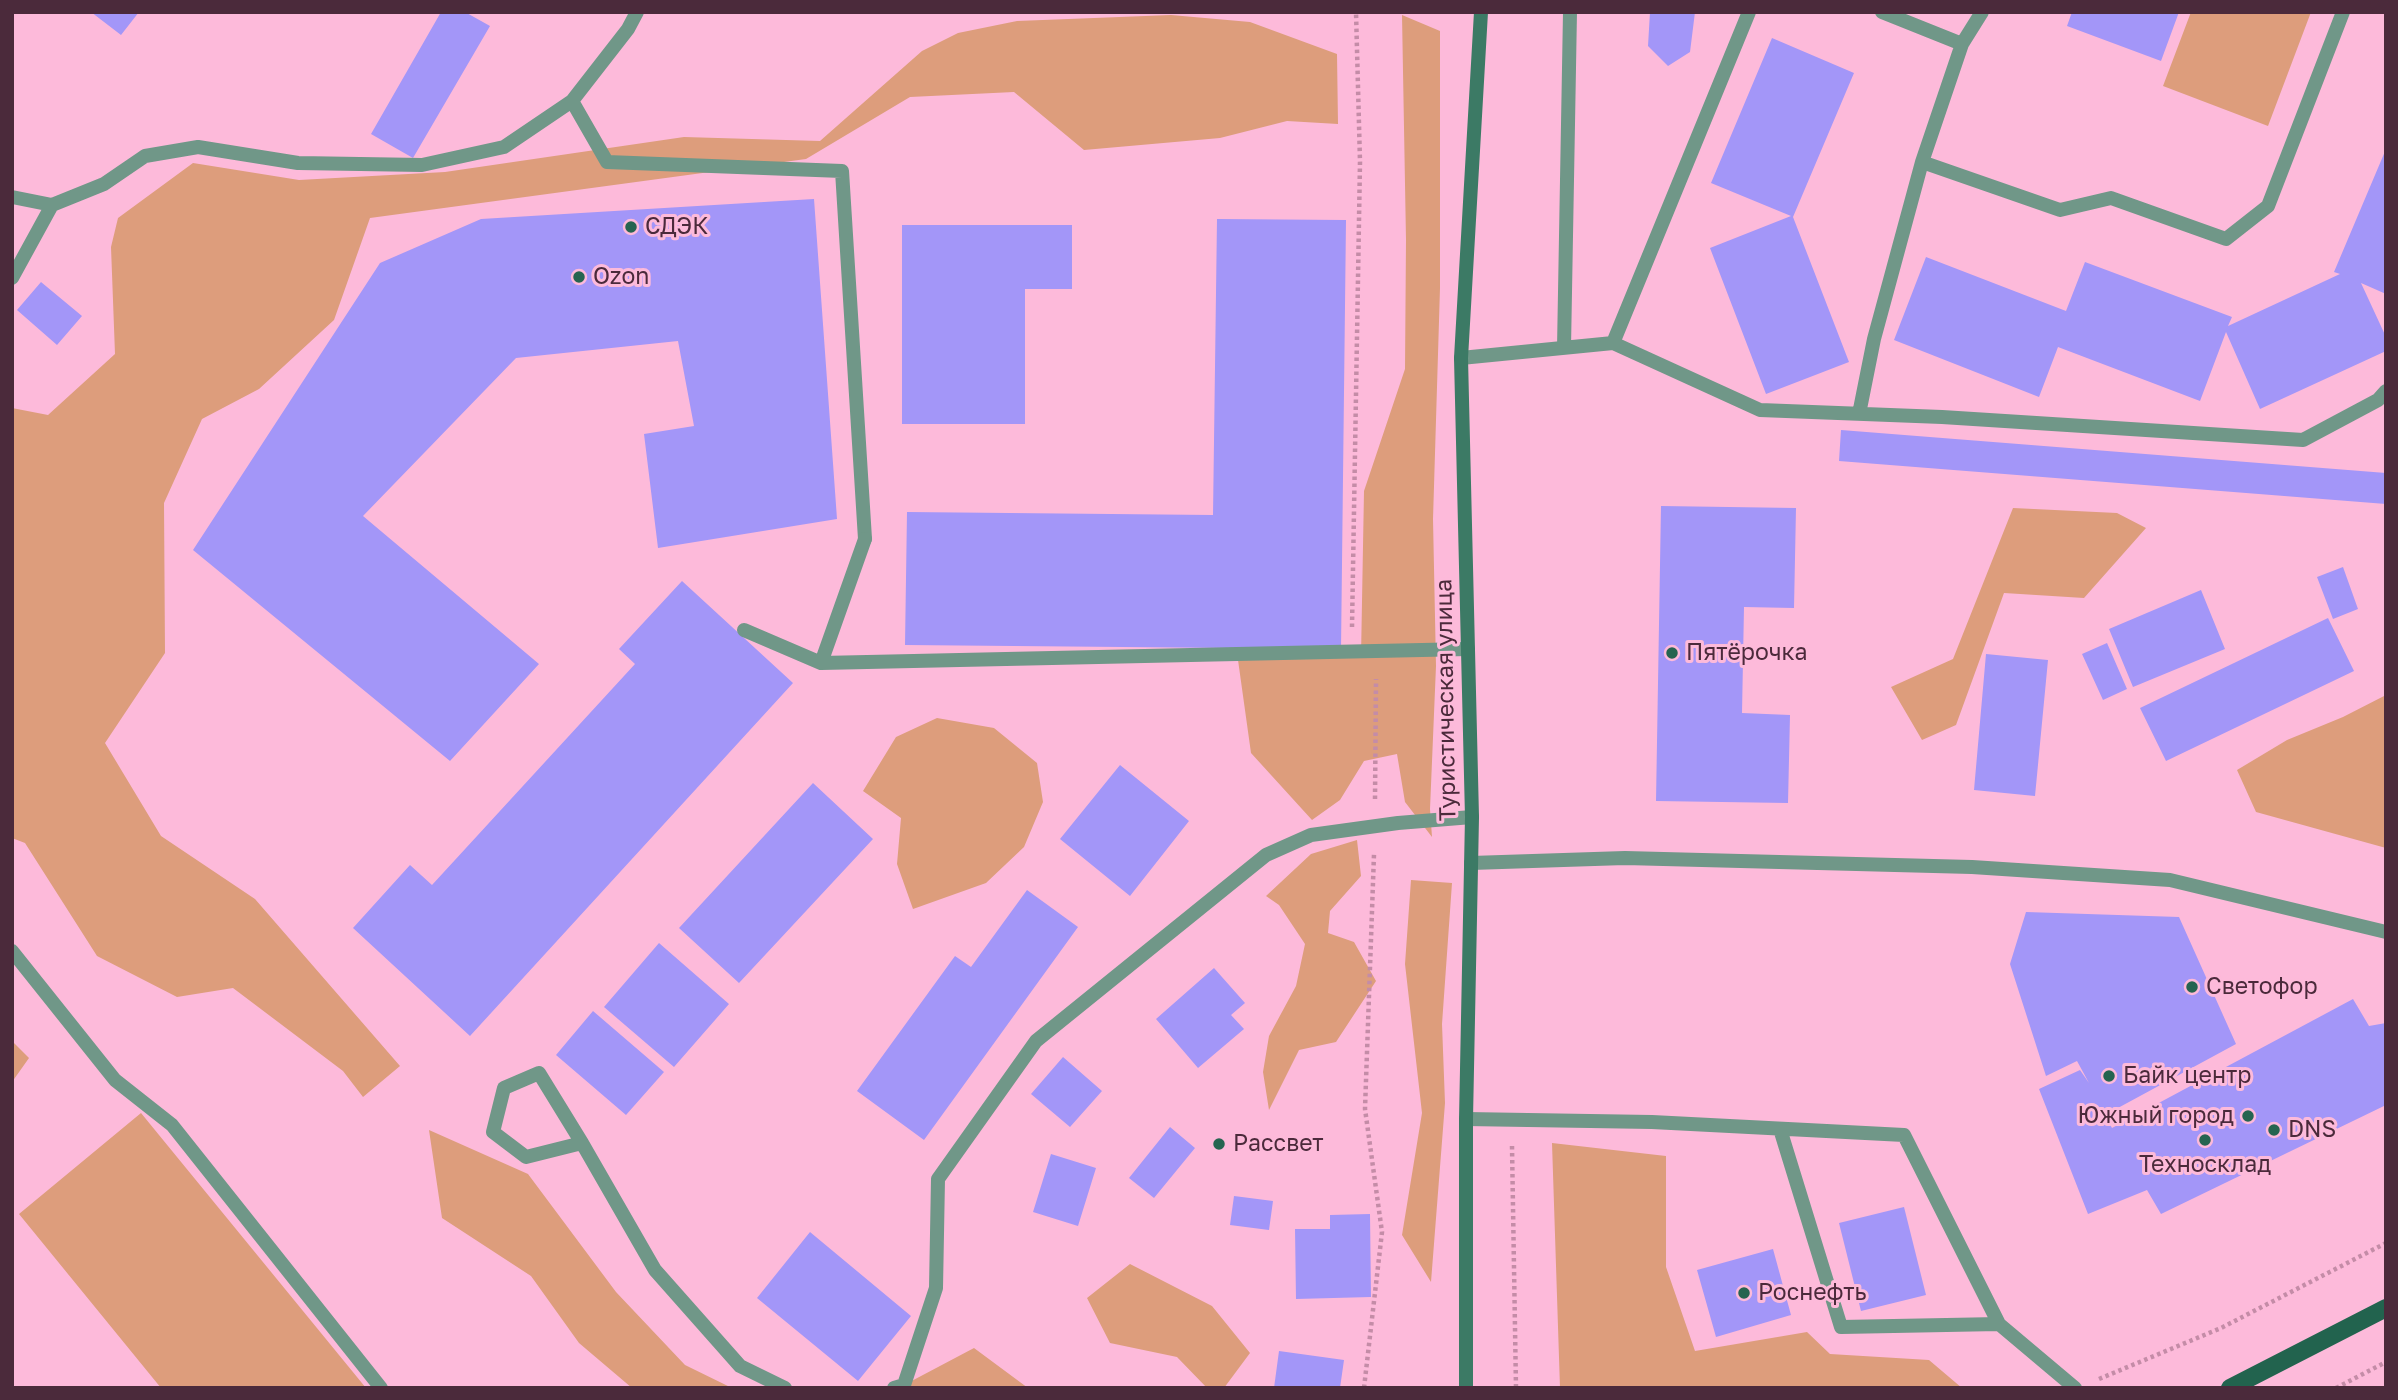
<!DOCTYPE html>
<meta charset="utf-8">
<style>
body{margin:0}
#map{position:relative;width:2398px;height:1400px;overflow:hidden;background:#fdbada;font-family:"Golos Text",sans-serif}
canvas{display:block}
.frame{position:absolute;inset:0;border:14px solid #4b2a3b;pointer-events:none}
</style>
<div id="map">
<canvas width="2398" height="1400"></canvas>
<div class="frame"></div>
</div>
<script>
const ctx = document.querySelector('canvas').getContext('2d');
ctx.lineJoin = 'round';
function fillPath(path, color) { ctx.fillStyle = color; ctx.fill(path, 'evenodd'); }
function strokePath(path, color, width, dash) { ctx.strokeStyle = color; ctx.lineWidth = width; ctx.lineCap = dash ? 'butt' : 'round'; ctx.setLineDash(dash || []); ctx.stroke(path); }
function label(font, color, halo, rows, align = 'center') {
  ctx.font = font + ' "Golos Text",sans-serif'; ctx.lineWidth = 6; ctx.setLineDash([]); ctx.textBaseline = 'middle'; ctx.strokeStyle = halo; ctx.fillStyle = color; for (const [text, x, y, turn = 0] of rows) {
    ctx.save(); ctx.translate(x, y); ctx.rotate((+turn || 0) * Math.PI / 180); ctx.textAlign = isNaN(turn) ? turn : align; if (halo) ctx.strokeText(text, 0, 0); ctx.fillText(text, 0, 0); ctx.restore();
  }
}
fillPath(new Path2D(`
 M2191,12H2311L2268,126L2163,86Z
 M1171,15L1250,22L1337,54L1338,124L1287,121L1220,138L1084,150L1014,92L910,97L806,159L370,218L334,320L259,389L202,419L164,503L165,653L105,743L161,836L255,899L400,1066L363,1097L343,1071L233,988L177,997L97,956L25,843L12,838V408L48,415L115,354L111,247L118,218L193,163L299,180L445,172L684,137L820,141L922,51L958,33L1017,21Z
 M1402,15L1440,31V288L1433,519L1436,666L1430,809L1432,837L1405,802L1397,754L1364,761L1340,800L1312,820L1251,753L1238,660L1361,657L1364,491L1405,369L1406,240Z
 M2013,508L2117,513L2146,528L2084,598L2004,593L1956,725L1922,740L1891,687L1953,659Z
 M2386,695V848L2256,812L2237,770L2287,740L2343,717Z
 M937,718L994,728L1037,763L1043,802L1024,847L986,883L913,909L897,864L901,818L863,791L896,737Z
 M1357,840L1361,876L1330,911L1328,933L1354,942L1376,981L1336,1042L1299,1050L1269,1110L1263,1072L1269,1036L1296,986L1305,944L1279,905L1266,896L1311,854Z
 M1411,880L1452,883L1442,1024L1445,1103L1431,1282L1402,1235L1422,1113L1405,964Z
 M12,1041L29,1058L12,1082Z
 M141,1113L366,1388H161L19,1214Z
 M429,1130L528,1174L616,1292L685,1365L732,1388H632L579,1343L531,1276L442,1218Z
 M1552,1143L1666,1156V1267L1695,1351L1807,1332L1830,1354L1929,1360L1962,1388H1560Z
 M1130,1264L1212,1306L1250,1353L1224,1388H1207L1177,1357L1110,1343L1087,1298Z
 M974,1348L1028,1388H902L904,1385Z`), '#dd9d7c');
fillPath(new Path2D(`
 M91,12H139L121,35Z
 M441,12H465L490,26L413,158L371,134Z
 M1650,12H1695L1690,52L1668,66L1648,46Z
 M2072,12H2179L2161,61L2067,26Z
 M1772,38L1854,73L1793,217L1849,362L1766,394L1710,248L1791,216L1711,183Z
 M2386,149V294L2361,283L2386,337V351L2260,409L2226,332L2200,401L2058,347L2039,397L1894,340L1926,257L2066,311L2085,262L2232,317L2228,326L2340,274L2334,272Z
 M814,199L837,519L658,548L644,434L694,426L678,341L516,358L363,516L539,664L450,761L193,550L380,263L481,219Z
 M1217,219L1346,220L1341,649L905,645L907,512L1213,515Z
 M902,225H1072V289H1025V424H902Z
 M41,282L82,316L57,345L17,310Z
 M1841,430L2386,473V504L1839,461Z
 M1661,506L1796,508L1794,608L1744,607L1742,713L1790,715L1788,803L1656,801Z
 M2343,567L2358,609L2333,619L2317,577Z
 M682,581L793,683L470,1036L353,928L410,865L432,885L635,664L619,649Z
 M2201,590L2225,649L2133,687L2109,629Z
 M2328,618L2354,671L2166,761L2140,708Z
 M2107,643L2127,689L2103,700L2082,654Z
 M1986,654L2048,660L2035,796L1974,790Z
 M1120,765L1189,821L1130,896L1060,839Z
 M813,783L873,839L739,983L679,928Z
 M1027,890L1078,927L924,1140L857,1091L955,956L971,967Z
 M2026,912L2179,917L2236,1044L2105,1115L2112,1128L2353,999L2369,1026L2386,1023V1105L2161,1214L2147,1190L2088,1214L2039,1089L2080,1070L2089,1083L2077,1061L2046,1076L2010,964Z
 M659,943L729,1004L674,1067L604,1007Z
 M1214,968L1245,1003L1231,1015L1244,1029L1198,1068L1156,1019Z
 M593,1011L664,1072L626,1115L556,1055Z
 M1063,1057L1102,1091L1070,1127L1031,1094Z
 M1170,1127L1195,1148L1154,1198L1129,1178Z
 M1051,1154L1096,1168L1078,1226L1033,1212Z
 M1234,1196L1273,1201L1269,1230L1230,1225Z
 M1904,1207L1926,1295L1861,1311L1839,1223Z
 M1370,1214L1371,1297L1296,1299L1295,1229H1330V1215Z
 M810,1232L911,1316L858,1381L757,1298Z
 M1773,1249L1791,1315L1716,1337L1697,1270Z
 M1279,1351L1344,1360L1340,1388H1274Z`), '#a396f8');
strokePath(new Path2D(`
 M1352,627L1360,162L1356,12
 M1375,799L1376,679
 M1512,1146L1516,1388
 M2099,1379L2221,1328L2386,1243
 M1364,1388L1382,1232L1365,1109L1374,854
 M2336,1388L2386,1362`), '#c48ca7', 4.5, [3.5, 3.5]);
strokePath(new Path2D(`
 M1882,12L1962,44
 M572,101L607,162L842,171L865,539
 M1922,162L2060,210L2111,198L2226,239L2268,206L2343,12
 M12,197L52,205L104,184L145,156L198,147L298,163L422,165L504,147L572,101L628,29L637,12
 M12,278L52,205
 M1613,343L1749,12
 M1564,348L1570,12
 M1461,358L1613,343L1760,410L1942,417L2303,440L2378,400L2386,391
 M1859,414L1874,339L1922,162L1962,44L1982,12
 M12,951L115,1080L172,1125L381,1388
 M1466,1119L1652,1122L1904,1135L1999,1324L2075,1388
 M1780,1129L1841,1327L1999,1324
 M582,1143L526,1157L493,1132L504,1088L539,1073L582,1143L655,1270L740,1366L785,1388
 M894,1388L904,1385L936,1288L938,1179L1036,1041L1266,855L1311,835L1398,823L1472,817`), '#709788', 14);
strokePath(new Path2D(`
 M744,630L821,663L1468,649
 M821,663L865,539
 M1471,863L1625,858L1972,867L2170,880L2386,932`), '#709788', 14);
strokePath(new Path2D(`
 M1466,1388V1119L1472,817L1461,358L1481,12`), '#3c7a65', 14);
strokePath(new Path2D(`
 M2230,1388L2386,1308`), '#22634e', 18);
for (const [x, y, r, color] of [
 [631,227,7,"#266450"],
 [579,277,7,"#266450"],
 [1672,653,7,"#266450"],
 [2192,987,7,"#266450"],
 [2109,1076,7,"#266450"],
 [2248,1116,7,"#266450"],
 [2274,1130,7,"#266450"],
 [2205,1140,7,"#266450"],
 [1219,1144,7,"#266450"],
 [1744,1293,7,"#266450"]
]) { const dot = new Path2D(); dot.arc(x, y, r, 0, 2 * Math.PI); ctx.fillStyle = color; ctx.fill(dot); strokePath(dot, '#fdbada', 2.5); }
label('23px', '#4b2a3b', '#fdbada', [
 ["СДЭК",645,227],
 ["Ozon",593,277],
 ["Пятёрочка",1686,653],
 ["Светофор",2206,987],
 ["Байк центр",2123,1076],
 ["Южный город",2234,1116,"right"],
 ["DNS",2288,1130],
 ["Рассвет",1233,1144],
 ["Техносклад",2205,1165,"center"],
 ["Роснефть",1758,1293]
], 'left');
label('23px', '#4b2a3b', '#fdbada', [
 ["Туристическая улица",1446,700,-91]
]);
</script>
